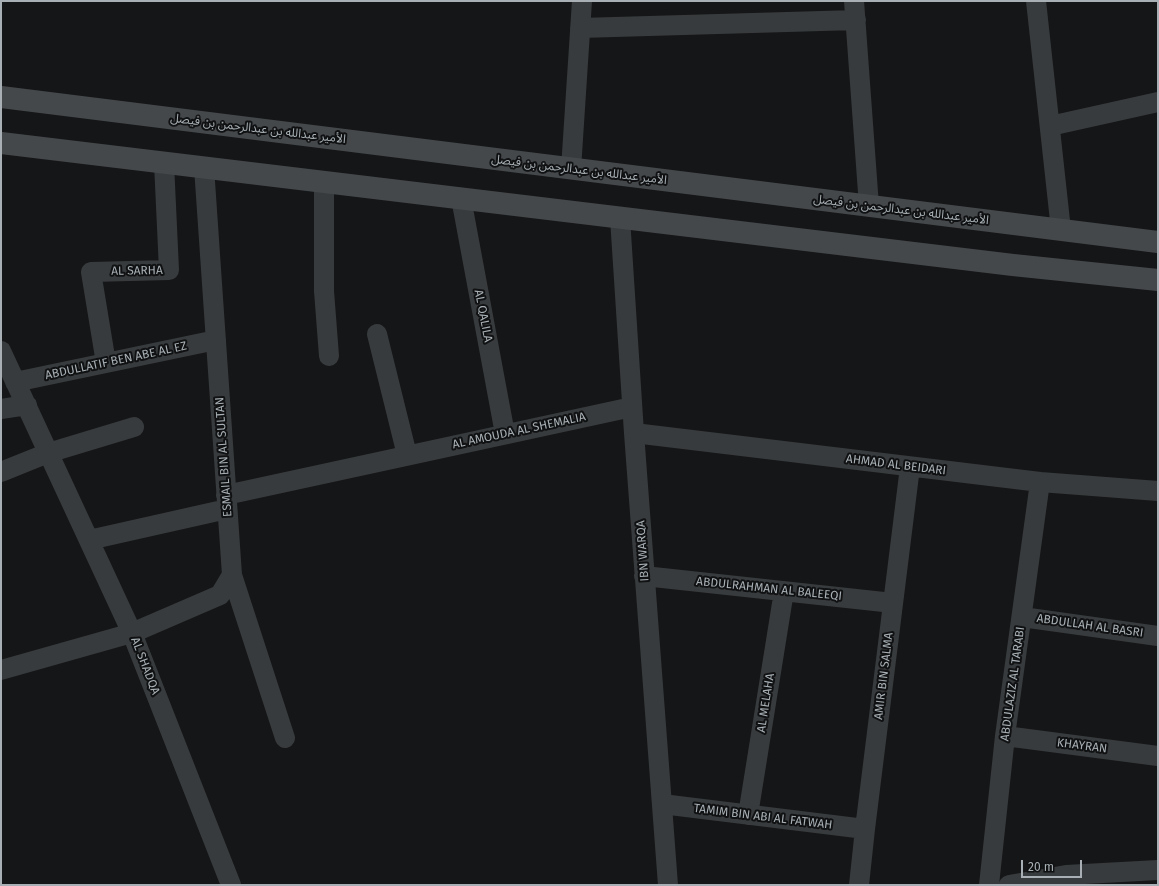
<!DOCTYPE html>
<meta charset="utf-8">
<style>
body{margin:0}
#map{position:relative;width:1159px;height:886px;overflow:hidden;background:#151617;font-family:"Fira Sans",sans-serif}
canvas{display:block}
.frame{position:absolute;inset:0;border:2px solid #a8b0b5;pointer-events:none}
.scale{position:absolute;left:1021px;top:860px;width:61px;height:18px;box-sizing:border-box;border:2px solid #a8b0b5;border-top:0;padding-left:5px;font-size:12px;line-height:14px;white-space:nowrap;color:#a8b0b5;-webkit-text-stroke:3px #101112;paint-order:stroke}
</style>
<div id="map">
<canvas width="1159" height="886"></canvas>
<div class="frame"></div>
<div class="scale">20 m</div>
</div>
<script>
const ctx = document.querySelector('canvas').getContext('2d');
ctx.lineJoin = 'round';
function strokePath(path, color, width, dash) { ctx.strokeStyle = color; ctx.lineWidth = width; ctx.lineCap = dash ? 'butt' : 'round'; ctx.setLineDash(dash || []); ctx.stroke(path); }
function label(font, color, halo, rows, align = 'center') {
  ctx.font = font + ' "Fira Sans","Noto Sans Arabic",sans-serif'; ctx.lineWidth = 4; ctx.setLineDash([]); ctx.textBaseline = 'middle'; ctx.strokeStyle = halo; ctx.fillStyle = color; for (const [text, x, y, turn = 0] of rows) {
    ctx.save(); ctx.translate(x, y); ctx.rotate((+turn || 0) * Math.PI / 180); ctx.textAlign = isNaN(turn) ? turn : align; if (halo) ctx.strokeText(text, 0, 0); ctx.fillText(text, 0, 0); ctx.restore();
  }
}
strokePath(new Path2D(`
 M854,1L869,206
 M1036,1L1061,230
 M580,28L856,20
 M1050,126L1158,102
 M204,167L232,575L285,738
 M571,169L582,1
 M324,182V291L329,356
 M461,198L505,434
 M620,218L634,433L668,885
 M377,334L407,455
 M1,351L132,633L231,885
 M106,363L91,272L169,270L164,163
 M15,382L216,340
 M1,409L27,405
 M634,433L1040,482L1158,491
 M1,472L48,453L134,427
 M226,495L632,407
 M89,540L227,509
 M644,576L893,603
 M1022,617L1158,636
 M1,670L132,633L220,595L232,575
 M1005,736L1158,756
 M662,804L865,829
 M748,815L784,591
 M859,885L865,829L910,467
 M989,885L1005,736L1040,482
 M1009,885L1066,875L1158,870`), '#383b3d', 20);
strokePath(new Path2D(`
 M1,97L1158,242
 M1,143L1013,265L1158,280`), '#45484b', 22);
label('12px', '#a8b0b5', '#101112', [
 ["الأمير عبدالله بن عبدالرحمن بن فيصل",258,129,7],
 ["الأمير عبدالله بن عبدالرحمن بن فيصل",579,170,7],
 ["الأمير عبدالله بن عبدالرحمن بن فيصل",901,210,7],
 ["AL SARHA",137,271,-1],
 ["AL QALILA",483,316,79],
 ["ABDULLATIF BEN ABE AL EZ",116,361,-12],
 ["AL AMOUDA AL SHEMALIA",519,431,-12],
 ["ESMAIL BIN AL SULTAN",224,457,-94],
 ["AHMAD AL BEIDARI",896,465,7],
 ["IBN WARQA",643,551,-94],
 ["ABDULRAHMAN AL BALEEQI",769,589,6],
 ["ABDULLAH AL BASRI",1090,626,8],
 ["AL SHADQA",145,666,69],
 ["AMIR BIN SALMA",884,676,-83],
 ["ABDULAZIZ AL TARABI",1013,684,-82],
 ["AL MELAHA",766,703,-81],
 ["KHAYRAN",1082,746,7],
 ["TAMIM BIN ABI AL FATWAH",763,817,7]
]);
</script>
